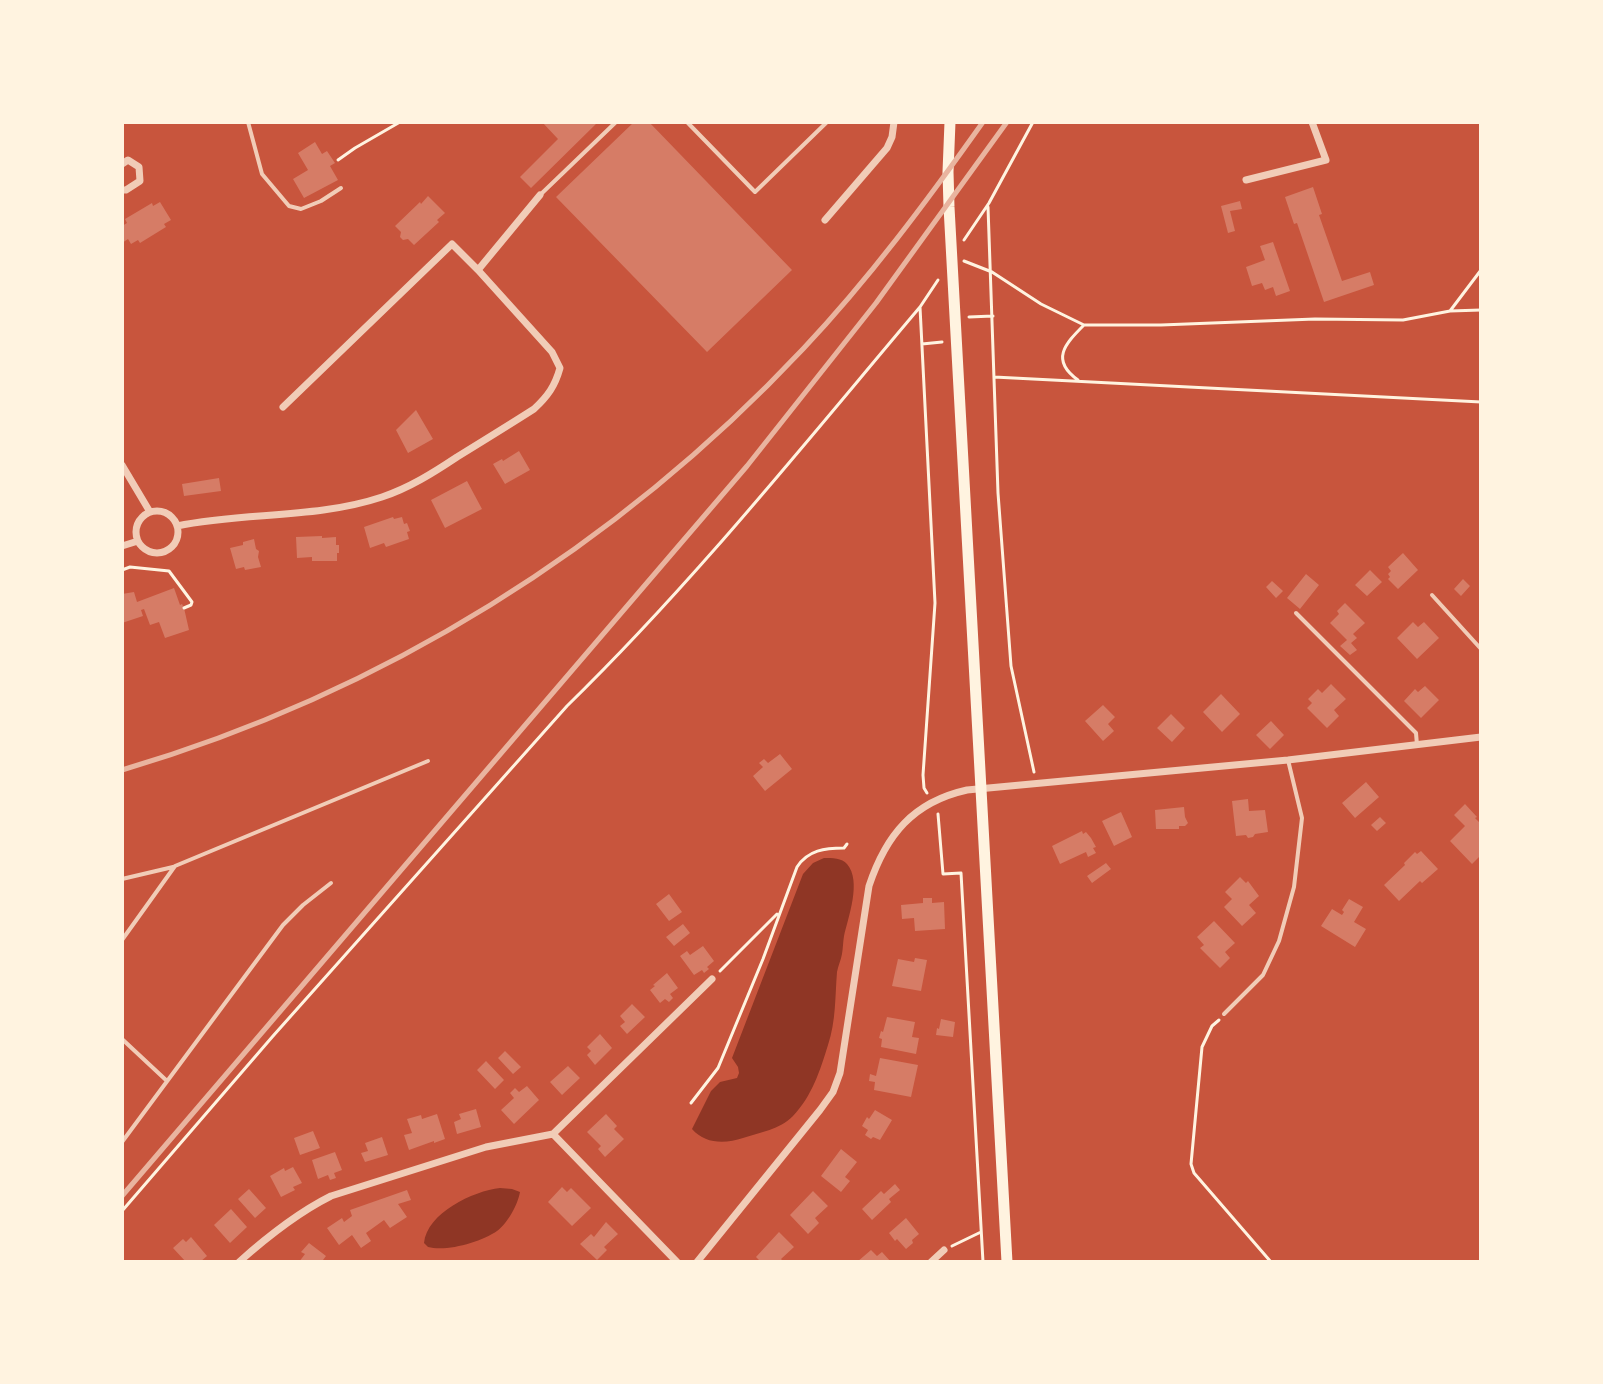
<!DOCTYPE html>
<style>
body{margin:0}
#map{position:relative;width:1603px;height:1384px;overflow:hidden;background:#c8553d;font-family:"IBM Plex Sans",sans-serif}
canvas{display:block}
.frame{position:absolute;inset:0;border:124px solid #fff3e0;pointer-events:none}
</style>
<div id="map">
<canvas width="1603" height="1384"></canvas>
<div class="frame"></div>
</div>
<script>
const ctx = document.querySelector('canvas').getContext('2d');
ctx.lineJoin = 'round';
function fillPath(path, color) { ctx.fillStyle = color; ctx.fill(path, 'evenodd'); }
function strokePath(path, color, width, dash) { ctx.strokeStyle = color; ctx.lineWidth = width; ctx.lineCap = dash ? 'butt' : 'round'; ctx.setLineDash(dash || []); ctx.stroke(path); }
fillPath(new Path2D(`
 M824,858C832,858 842,858 847,864C862,881 848,918 844,936C843,942 843,948 842,954C841,960 838,966 837,972C835,997 836,1021 828,1045C820,1071 812,1096 793,1116C779,1130 761,1132 743,1138C725,1144 705,1144 692,1129L711,1091L720,1082L737,1078L739,1073L738,1067L732,1058L803,874L813,863Z
 M500,1188L512,1189L520,1192C518,1204 508,1223 497,1231C481,1242 447,1252 428,1247L424,1243C427,1213 473,1191 500,1188Z`), '#8f3625');
fillPath(new Path2D(`
 M542,122H598L531,188L520,177L558,139Z
 M634,122H649L792,270L707,352L556,197Z
 M315,142L322,154L327,151L335,163L330,166L338,180L304,198L293,179L308,170L298,153Z
 M1313,187L1322,214L1319,215L1342,281L1370,272L1374,285L1324,302L1297,223L1294,224L1285,197Z
 M428,196L445,213L437,220L439,222L414,245L408,239L403,240L400,237L401,232L395,226L420,202L421,204Z
 M1240,201L1242,209L1230,211L1235,231L1228,233L1221,206Z
 M160,202L171,220L164,224L166,227L140,243L138,240L131,244L128,239L122,243V226L127,223L125,219L152,203L153,206Z
 M1273,242L1290,291L1276,296L1273,287L1265,290L1262,283L1252,286L1246,267L1265,260L1260,246Z
 M416,410L433,439L408,453L396,430Z
 M519,451L530,470L505,484L493,464L502,459L503,461Z
 M219,478L221,491L184,496L182,484Z
 M467,481L482,509L445,528L431,500Z
 M393,517L394,519L402,517L404,524L407,523L410,531L407,532L409,539L386,547L384,543L370,548L364,527Z
 M322,536V538L336,537V545H339V553H337V561H312V557L297,558L296,537Z
 M254,539L256,549L259,551L258,557L261,567L245,570L244,567L236,569L230,548L243,545V542Z
 M1403,553L1418,570L1398,589L1388,579L1390,577L1388,574L1391,571L1388,567Z
 M1370,570L1382,582L1367,596L1355,585Z
 M1306,574L1319,585L1300,609L1287,598Z
 M1463,579L1470,586L1461,596L1454,589Z
 M1272,581L1283,591L1276,598L1266,587Z
 M174,588L180,605L182,604L184,608L189,630L165,638L159,622L150,625L144,609L141,610L143,616L122,623V594L134,592L137,602Z
 M1345,603L1365,623L1353,634L1357,638L1351,643L1357,650L1350,655L1340,646L1347,640L1330,623L1339,614L1337,611Z
 M1413,622L1418,627L1424,622L1439,638L1417,659L1397,638Z
 M1331,684L1346,699L1334,710L1339,716L1327,728L1307,708L1312,703L1308,699L1318,689L1322,693Z
 M1425,686L1439,700L1421,718L1404,701L1415,689L1418,692Z
 M1221,694L1240,714L1222,732L1203,712Z
 M1103,705L1115,717L1108,724L1114,731L1103,741L1085,721Z
 M1171,714L1185,728L1172,742L1157,728Z
 M1271,721L1284,735L1270,749L1256,735Z
 M780,754L792,769L765,791L753,776L763,767L759,763L764,759L768,763Z
 M1366,782L1379,797L1355,818L1342,803Z
 M1248,799L1249,811L1265,810L1268,832L1255,834L1253,837L1248,838L1246,835L1236,836L1232,801Z
 M1465,804L1477,817L1475,818L1481,824V855L1472,864L1450,841L1465,826L1454,815Z
 M1184,807L1185,817L1188,823L1185,826H1179V829H1156L1155,810Z
 M1121,812L1132,837L1114,846L1102,821Z
 M1380,817L1386,823L1377,831L1371,825Z
 M1082,831L1083,834L1086,832L1091,838L1096,847L1093,848L1096,853L1088,857L1086,852L1060,864L1052,846Z
 M1421,851L1438,869L1422,883L1420,881L1399,901L1384,885L1405,865L1404,863L1415,852L1417,854Z
 M1106,863L1111,869L1092,883L1087,876Z
 M1240,877L1246,883L1248,881L1259,896L1249,905L1256,913L1242,926L1224,907L1232,899L1225,892Z
 M669,894L682,912L669,921L656,904Z
 M923,898H932V903L944,902L945,929L915,931L914,918L902,919L901,905L923,903Z
 M1349,899L1363,907L1354,922L1366,929L1355,947L1321,926L1332,909L1342,915L1344,912L1342,910Z
 M1214,921L1235,943L1225,952L1230,958L1220,968L1200,948L1204,945L1197,937Z
 M683,924L690,933L674,946L666,937Z
 M703,946L714,961L707,967L709,969L704,973L702,970L694,975L680,956L687,951L690,955Z
 M915,958L927,960L921,991L892,986L898,959L914,962Z
 M667,973L678,988L670,994L673,998L669,1002L665,999L660,1003L650,990L655,986L653,985Z
 M632,1004L645,1017L627,1034L620,1026L625,1022L620,1016Z
 M887,1017L915,1022L912,1037L919,1038L916,1054L881,1047L882,1039L879,1038L881,1031L883,1032Z
 M941,1019L955,1022L953,1037L936,1035L937,1028L939,1029Z
 M600,1034L612,1048L595,1065L587,1055L591,1051L587,1047Z
 M505,1051L521,1067L513,1074L498,1058Z
 M880,1058L918,1065L911,1097L874,1090L875,1082L869,1081L870,1074L876,1076Z
 M486,1061L504,1080L495,1089L477,1070Z
 M568,1066L580,1078L562,1095L550,1082Z
 M527,1086L539,1100L514,1124L501,1110L514,1098L510,1093L515,1088L519,1092Z
 M476,1109L481,1127L457,1134L454,1122L461,1119L459,1114Z
 M875,1110L892,1120L880,1140L873,1137L871,1139L865,1135L868,1130L862,1126L867,1117L869,1119Z
 M437,1114L445,1139L434,1143V1141L409,1150L404,1135L412,1133L407,1119L421,1115L422,1119Z
 M606,1114L617,1126L614,1129L624,1139L605,1157L598,1149L601,1146L587,1132Z
 M313,1131L320,1148L300,1155L294,1138Z
 M382,1137L388,1155L365,1162L361,1153L368,1151L365,1143Z
 M841,1149L857,1162L845,1177L850,1181L841,1192L821,1176Z
 M335,1152L342,1170L334,1173L336,1178L330,1180L328,1175L318,1179L312,1160Z
 M293,1167L302,1183L293,1187L295,1190L281,1197L270,1176L284,1168L285,1171Z
 M895,1184L900,1190L889,1199L891,1202L872,1220L862,1209L881,1191L884,1194Z
 M562,1187L567,1192L571,1188L591,1208L572,1226L548,1202Z
 M249,1189L266,1208L255,1218L238,1199Z
 M407,1190L411,1200L398,1204L407,1217L390,1228L384,1220L366,1233L371,1241L361,1248L352,1235L339,1245L327,1228L342,1218L344,1222L352,1216L350,1210Z
 M813,1191L828,1206L815,1218L819,1223L808,1234L790,1215Z
 M231,1209L247,1227L230,1243L214,1225Z
 M906,1218L919,1234L912,1240L913,1243L906,1249L897,1239L895,1241L889,1233Z
 M606,1222L618,1234L604,1247L607,1250L597,1260L580,1244L591,1234L594,1237Z
 M779,1232L794,1247L781,1259L784,1262H761L756,1257Z
 M191,1237L207,1256L200,1262H186L173,1248L183,1239L186,1242Z
 M309,1243L326,1256L323,1260L326,1262H299L305,1254L301,1252Z
 M871,1250L877,1256L882,1252L891,1262H857Z`), '#d67c66');
strokePath(new Path2D(`
 M338,160L355,148L400,122
 M988,207L998,493L1011,666L1034,772
 M964,240L989,203L1033,122
 M964,261L992,272L1041,304L1084,325
 M1481,270L1450,311L1481,310
 M969,317L993,316
 M922,344L942,342
 M994,377L1481,402
 M1078,380C1050,360 1065,344 1084,325H1161L1315,319L1403,320L1450,311
 M122,570L130,567L169,571L192,602L191,605L184,608
 M927,793L924,788L923,775L935,603L920,307L938,280
 M938,814L943,874L961,873L983,1262
 M720,971L777,914
 M1219,1020L1212,1026L1202,1047L1191,1164L1194,1173L1271,1262
 M691,1103L718,1068L763,959L797,867C808,850 825,848 844,848L847,844
 M122,1211L273,1036L567,706C694,582 805,443 920,307
 M952,1246L981,1232`), '#fff3e0', 3);
strokePath(new Path2D(`
 M248,122L262,174L289,206L301,209L321,201L341,188
 M687,122L755,192L827,122
 M540,195L616,122
 M1432,595L1481,649
 M1296,613L1416,733L1417,745
 M122,879L173,867
 M122,940L175,866L428,761
 M1224,1014L1263,975L1279,941L1294,887L1302,818L1288,760
 M122,1039L167,1081
 M122,1142L283,925L303,905L331,883`), '#f1ccb7', 4);
strokePath(new Path2D(`
 M122,164L128,160L139,167L140,181L126,190H122
 M1246,180L1326,160L1312,122
 M825,220L887,148L892,137L894,122
 M283,407L452,244L478,270L540,195
 M122,465L150,512
 M136 532a21 21 0 1 1 42 0a21 21 0 1 1-42 0Z
 M177,526C244,512 316,519 382,497C409,488 433,473 457,457C483,441 509,425 534,409C548,396 555,386 560,368L552,352L478,270
 M122,546L138,541
 M553,1134L677,1262
 M239,1262C267,1237 297,1213 331,1196L486,1147L553,1134L712,979
 M697,1262L820,1110L833,1092L840,1073L869,886C886,835 913,802 967,790L1288,760L1481,737
 M931,1262L944,1250`), '#f1ccb7', 7);
strokePath(new Path2D(`
 M950,122L948,172L949,207L1007,1262`), '#fff3e0', 11);
strokePath(new Path2D(`
 M122,770C383,693 617,547 803,349C869,279 927,201 983,122
 M122,1196L747,466L876,303L1007,122`), '#e9b49f', 5);
</script>
